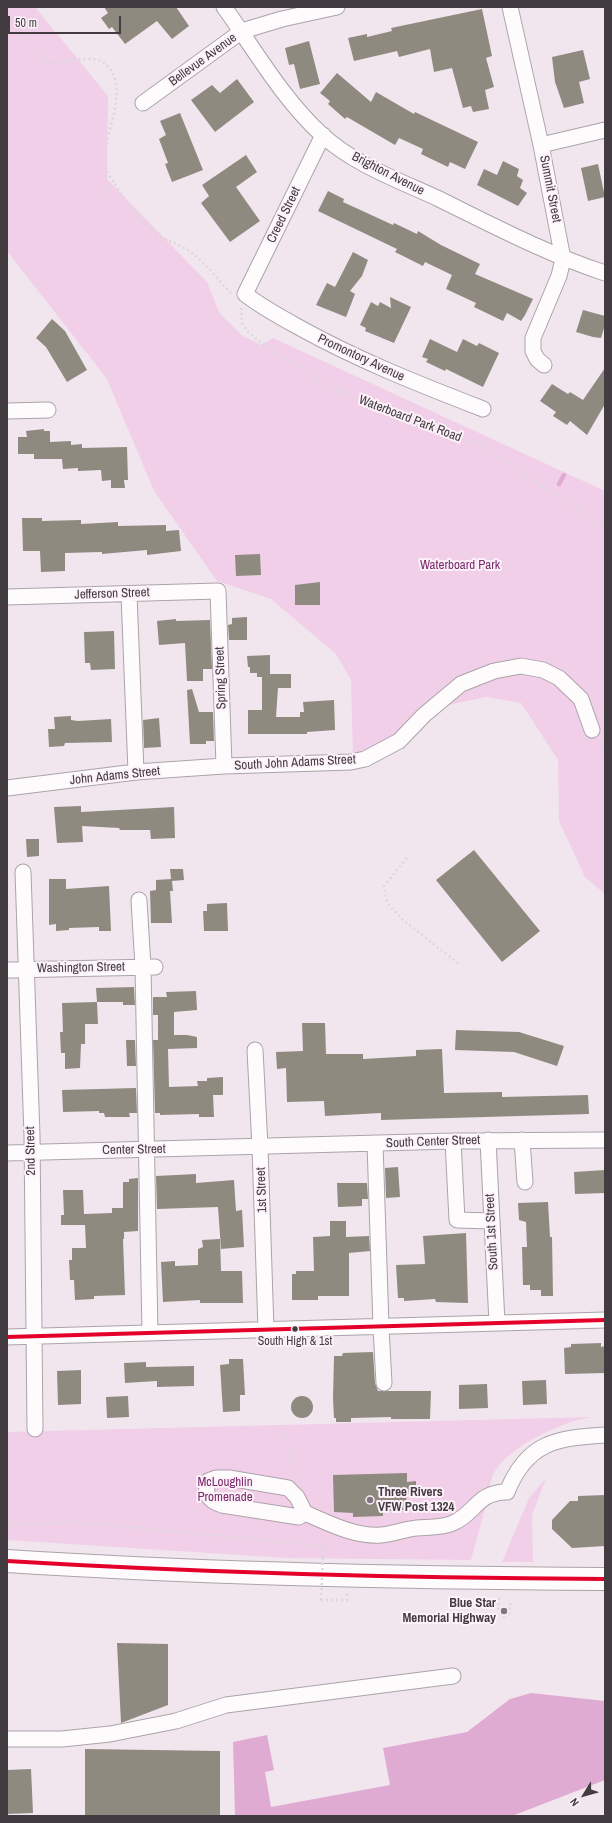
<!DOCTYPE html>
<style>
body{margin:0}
#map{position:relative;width:612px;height:1823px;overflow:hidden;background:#f1e6ee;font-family:"Archivo Narrow",sans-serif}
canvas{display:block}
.frame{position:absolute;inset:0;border:8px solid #423b40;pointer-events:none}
.north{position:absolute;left:564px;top:1775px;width:40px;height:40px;-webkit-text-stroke:3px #fdf2fa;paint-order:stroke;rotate:233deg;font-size:11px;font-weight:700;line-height:16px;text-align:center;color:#423b40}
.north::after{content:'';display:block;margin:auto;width:14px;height:18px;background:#423b40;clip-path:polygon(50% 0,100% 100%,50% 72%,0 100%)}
.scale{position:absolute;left:8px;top:16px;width:113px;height:18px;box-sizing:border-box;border:2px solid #423b40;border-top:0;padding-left:5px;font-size:12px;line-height:14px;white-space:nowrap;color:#423b40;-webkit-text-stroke:3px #fdf2fa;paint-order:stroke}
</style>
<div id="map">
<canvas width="612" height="1823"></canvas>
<div class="frame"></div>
<div class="north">N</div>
<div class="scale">50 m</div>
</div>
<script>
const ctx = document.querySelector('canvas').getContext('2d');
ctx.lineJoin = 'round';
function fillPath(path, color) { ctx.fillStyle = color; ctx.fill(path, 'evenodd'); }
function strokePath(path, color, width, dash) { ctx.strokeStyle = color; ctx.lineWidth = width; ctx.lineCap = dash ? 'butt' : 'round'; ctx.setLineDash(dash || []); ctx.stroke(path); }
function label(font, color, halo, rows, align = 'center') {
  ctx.font = font + ' "Archivo Narrow",sans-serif'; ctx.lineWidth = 4; ctx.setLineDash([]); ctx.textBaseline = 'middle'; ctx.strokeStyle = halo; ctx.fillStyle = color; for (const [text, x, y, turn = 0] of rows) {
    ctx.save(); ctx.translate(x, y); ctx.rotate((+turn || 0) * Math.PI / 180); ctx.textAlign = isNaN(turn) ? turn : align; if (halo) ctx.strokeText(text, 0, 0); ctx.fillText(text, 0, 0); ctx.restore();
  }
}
fillPath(new Path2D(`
 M7,7H35L108,96L107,179L207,282L220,314L243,336L261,345L273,338L605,491V894L585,877L559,821L558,760L521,703L486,697L444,706L387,756L353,757L351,680L336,654L271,599L217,581L154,491L107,379L7,251Z
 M591,1417C561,1422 501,1449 491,1480C489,1487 489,1494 487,1501C482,1521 476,1541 471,1560L286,1558L7,1540V1432Z
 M546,1478L532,1515L533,1562H502L529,1498Z`), '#f2cfe9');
fillPath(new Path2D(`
 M531,1693L605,1701V1780L512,1816H235L233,1742L267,1735L274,1770L265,1772L271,1807L390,1785L383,1748L467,1732L510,1699Z`), '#e0abd3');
strokePath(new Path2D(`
 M559,484L564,475`), '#e0abd3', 4.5);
fillPath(new Path2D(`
 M104,7H176L189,26L172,39L157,21L125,44L112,27L109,29L101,18L108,13Z
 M482,9L492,56L486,58L494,87L485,90L489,109L473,112L471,106L463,108L452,68L434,72L430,49L399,57L397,51L354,61L348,38L367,34V37L392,31L391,28Z
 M309,41L320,84L300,89L294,64L289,65L285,48Z
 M583,50L590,79L579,82L584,103L564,108L555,82L552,57Z
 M337,73L371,102L376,92L414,114L415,112L478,142L465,169L450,162L448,167L421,154L423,149L399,138L395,145L347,117L345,119L328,104L330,101L320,93Z
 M237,79L254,102L215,132L191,100L212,85L220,93Z
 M180,113L203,170L172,182L165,164L168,163L159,139L166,135L160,121Z
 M246,155L257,172L236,187L260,221L230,242L201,203L209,196L202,185Z
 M503,161L519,169L517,176L523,180L520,188L527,193L518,206L477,185L484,169L497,175Z
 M598,164L605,197L588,201L581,168Z
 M328,191L344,199L343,202L393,225L394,223L417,234L418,231L441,245L480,264L475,274L533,299L525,315L521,321L507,313L503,321L474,307L476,303L446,289L452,275L425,262L423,266L395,252L397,249L318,211Z
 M353,252L368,260L362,276L350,291L355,294L346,317L316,305L327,283L335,287Z
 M390,297L411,307L394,343L365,331L366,328L360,325L371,302L378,306L380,302L391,308Z
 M583,310L605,316V325L601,338L593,337L576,332Z
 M52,319L65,331L87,370L67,382L46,347L36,338Z
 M430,339L457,352L463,339L477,346L479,343L499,353L483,387L446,369L445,371L426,362L428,359L422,357Z
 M605,368V404L587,435L570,421L567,425L553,416L556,412L540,401L552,384L568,394L570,392L583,400Z
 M44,429V431H50V442L71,441V445L82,444V448L127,447L128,480H124L125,488H111V480L102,481L101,470L78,471V468L63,469L62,459H34V454H18V437H27L26,431Z
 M22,518H42V521L81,520V524L118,522V526L166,525V531L179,530L181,551L147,555V550L102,554V552L65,553V571L41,572L40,551H23Z
 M260,554L261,575L236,576L235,555Z
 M320,582V605H295V585Z
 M247,617V640H229L228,625L232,624V618Z
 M176,619V621L210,620L212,669H203V681H187L185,643L159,645L157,621Z
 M114,631L115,669L91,670L90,663H85L84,632Z
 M270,655V674H291V688H278L276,717H300V712H304L303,702L334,700L335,730L307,732V734H248V710H262V677H257V673H250V667H248L247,656Z
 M192,689L199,712H213L214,741H206V744H190L187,690Z
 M71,716V720L78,721L111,719L112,742L65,743L64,746L49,747L48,729H55L54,717Z
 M159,718L161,747L144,748L143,720Z
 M81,806V812L174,807L175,838L151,839L150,830H120L119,828L82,826L83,842L57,843L54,807Z
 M26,839H39V856L27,857Z
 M474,850L540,931L502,962L436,880Z
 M170,869H183L184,880L172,881L173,891H170L172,923H151L150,891L156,890V880L171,879Z
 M49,879H66V889L109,886L111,931H99V927L69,928V930L56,931V924L49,925Z
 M227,903L228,931H204L203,911H207V904Z
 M134,987L135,1005H123V1002H97L96,988Z
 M196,991L197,1010L174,1012V1035H187L197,1037V1048L168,1049L169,1087L198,1086L197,1081H207V1078L223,1077V1095H213L214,1117H199V1114L160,1115V1113H155L153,1040H158V1015H153V997H167L166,992Z
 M97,1002L98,1024H85V1044H81L80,1068L65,1069V1053H61L60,1032H63L62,1003Z
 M302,1023H325L326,1054H363V1059L416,1056V1050L442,1049L444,1093L502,1092V1097L588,1095L589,1114L381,1120V1113L325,1116L324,1101L287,1102L286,1068L277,1069L276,1052L303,1051Z
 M456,1030L519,1032L564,1046L557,1066L514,1052L455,1050Z
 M126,1040H135L136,1066H127Z
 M136,1088L137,1113H129L130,1117H105L104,1113H99V1111L63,1112L62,1090Z
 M398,1167L400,1197L386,1198L385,1168Z
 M605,1170V1193L575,1194L574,1172Z
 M196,1174V1183L234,1180L236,1211L242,1210L244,1247L221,1249L218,1207L157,1209L156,1176Z
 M138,1178V1231L124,1232V1239H123L125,1295L94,1296V1299L75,1300L74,1280H70L69,1260H72V1248H86L85,1225H61V1215H64L63,1190H83L84,1214L112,1213V1208H123V1182H129V1179Z
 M337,1183H367L368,1199H362V1206L338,1207Z
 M548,1202L550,1237H552L553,1296H541V1290H530V1285H523L522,1247H527L526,1222L519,1220L518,1203Z
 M330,1221H346V1237L369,1236L370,1251L349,1253V1296H318V1300H292V1274H296V1271H314L313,1237L330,1236Z
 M466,1233L468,1303L436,1302L435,1299L404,1301V1298H398L396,1265L425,1264L423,1236Z
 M220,1239L221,1271H242L243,1303H200V1300L163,1302L161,1262L175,1261V1266L198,1265V1249L203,1247L202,1240Z
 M601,1343V1347L605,1346V1373L565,1374L564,1348L571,1347V1344Z
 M373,1352L375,1383L378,1391H431L430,1419H391V1417L351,1418V1422H336V1418H334L333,1398L334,1356H342L343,1353Z
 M229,1359H243L245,1395H240V1411L223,1412L220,1365L229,1364Z
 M146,1362V1367L194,1366V1386L157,1387V1381L125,1383L124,1363Z
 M81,1370V1404L58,1405L57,1371Z
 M546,1380L547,1404L523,1405L522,1381Z
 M487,1384L488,1408L459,1409V1385Z
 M128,1396L129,1417L107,1418L106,1397Z
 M291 1407a11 11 0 1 1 22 0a11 11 0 1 1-22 0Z
 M407,1473V1482L416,1481V1494H406L407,1506H403L404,1510L383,1511V1516L353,1517V1513L334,1512L333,1475Z
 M605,1495V1546L572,1548L552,1529V1520L570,1501H578V1496Z
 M117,1643L168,1644V1705L121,1723Z
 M85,1749L220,1751V1816H85Z
 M31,1769L33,1813L7,1814V1770Z`), '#8f8a7f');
const minor = new Path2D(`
 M224,7C255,50 282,98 321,134C353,164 398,180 437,198C492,225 547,254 605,273
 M510,7L541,145L563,259L559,276L533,338V351L537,359L544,365
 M143,103L242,31L282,19L337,7
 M323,135L245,294C263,308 282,318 302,329C360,361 421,385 483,409
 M541,145L605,130
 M7,411L48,410
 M129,594L136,772
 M7,597L218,591L224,766
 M7,788L136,772L224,766L351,762L365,759L399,741L424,715L461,684L494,671L521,666L543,670L559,678L581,699L592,730
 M23,872L32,1136L35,1429
 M139,900L143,967L150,1333
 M7,970L155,967
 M255,1050L260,1147L266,1330
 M488,1140L497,1323
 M522,1140L525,1182
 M453,1141L457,1220L492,1221
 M375,1143L381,1327L384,1383
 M7,1153L453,1141L605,1140
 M7,1337L605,1320
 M305,1513L299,1517L222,1505C209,1501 204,1495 208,1481L216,1478H229L288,1488L297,1497L305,1513C328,1523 355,1537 381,1535C393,1534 405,1529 417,1528C429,1527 442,1528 453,1523C476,1513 477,1492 507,1492C527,1442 556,1438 605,1435
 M7,1739H62L110,1734L176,1721L226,1705L453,1676`);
const highway = new Path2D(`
 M7,1561C206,1574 405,1578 605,1579`);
strokePath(minor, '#aca3a9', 17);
strokePath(highway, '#aca3a9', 24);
strokePath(new Path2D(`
 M7,14L47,63C67,65 95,49 110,69C129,94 101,138 105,167C106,172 111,178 114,182C126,202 139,222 158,235C169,242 182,245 193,254C207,264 218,280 231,293
 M104,204L107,190L114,181
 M241,308L242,323L247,331L260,342L324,383L361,401L481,446L605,528
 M599,741L605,750
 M407,858L384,886L387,903L403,920L459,964
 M285,1433L289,1455L299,1478
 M7,1525L77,1522L324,1546L331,1539
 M323,1556L324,1546
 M499,1598L498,1607L501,1615L504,1616L509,1613L511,1600
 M321,1600H347V1594`), '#dbd8da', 2.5, [2, 3]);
strokePath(minor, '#fdfbfc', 15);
strokePath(highway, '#fdfbfc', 22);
strokePath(new Path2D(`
 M321,1600L323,1556`), '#dbd8da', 2.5, [2, 3]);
strokePath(new Path2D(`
 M7,1337L605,1320
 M7,1561C206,1573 405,1578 605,1579`), '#e4002b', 4);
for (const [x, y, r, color] of [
 [295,1329,3.5,"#423b40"],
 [370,1500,4,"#7f777d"],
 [504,1611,4,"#7f777d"]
]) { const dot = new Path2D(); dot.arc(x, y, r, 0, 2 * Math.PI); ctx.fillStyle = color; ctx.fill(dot); strokePath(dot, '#fdf2fa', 1.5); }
label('12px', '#423b40', '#fdf2fa', [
 ["South High & 1st",295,1342]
]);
label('13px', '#423b40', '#fdf2fa', [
 ["Bellevue Avenue",203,60,-36],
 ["Brighton Avenue",388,174,27],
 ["Summit Street",550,189,79],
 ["Creed Street",284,215,-64],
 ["Promontory Avenue",361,358,25],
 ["Waterboard Park Road",410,419,21],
 ["Jefferson Street",112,594,-2],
 ["Spring Street",221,678,-92],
 ["South John Adams Street",295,763,-3],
 ["John Adams Street",115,776,-6],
 ["Washington Street",81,968,-1],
 ["South Center Street",433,1142,-2],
 ["Center Street",134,1150,-1],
 ["2nd Street",31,1151,-91],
 ["1st Street",262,1190,-92],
 ["South 1st Street",492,1232,-93]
]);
label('13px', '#7b2a6c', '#fdf2fa', [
 ["Waterboard Park",460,566],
 ["McLoughlin",225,1483],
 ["Promenade",225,1498]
]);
label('bold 13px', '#423b40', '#fdf2fa', [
 ["Three Rivers",378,1493],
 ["VFW Post 1324",378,1508],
 ["Blue Star",496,1604,"right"],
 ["Memorial Highway",496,1619,"right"]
], 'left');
</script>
